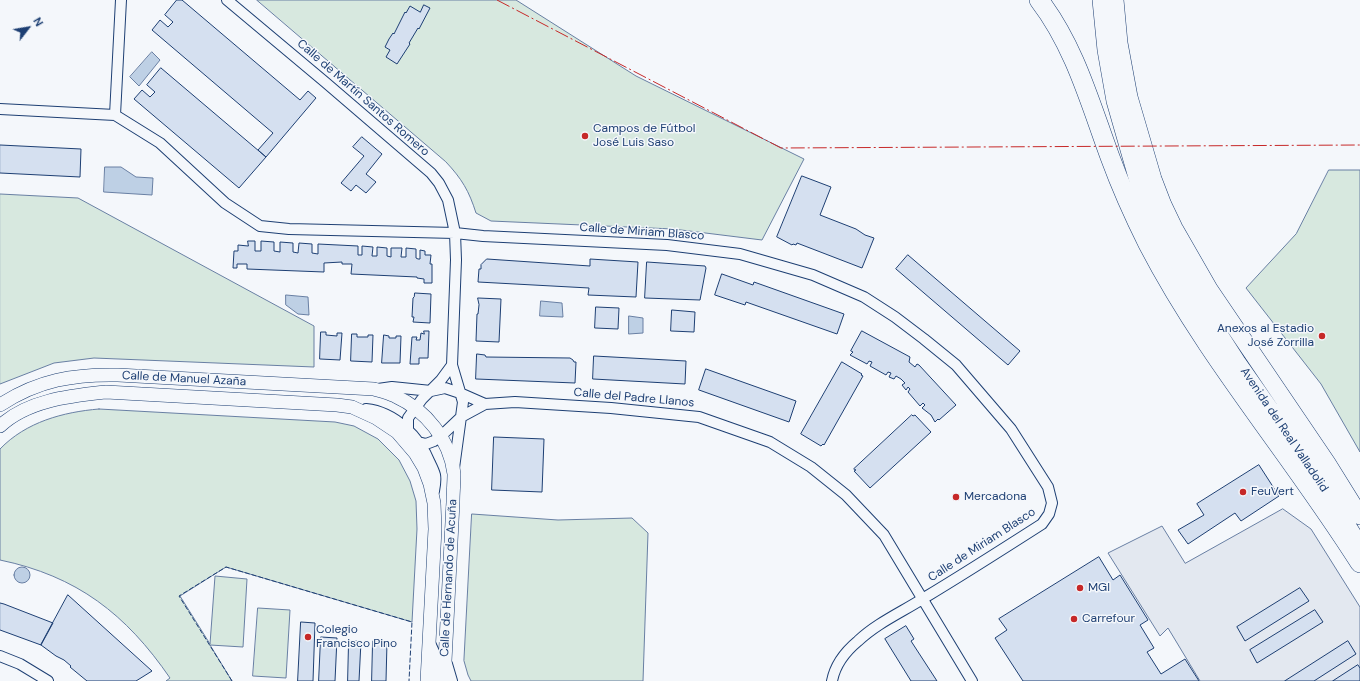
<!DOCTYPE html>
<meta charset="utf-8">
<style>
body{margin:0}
#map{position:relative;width:1360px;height:681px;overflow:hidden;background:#f4f7fb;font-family:"DM Sans",sans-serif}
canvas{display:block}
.north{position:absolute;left:8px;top:8px;width:40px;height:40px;-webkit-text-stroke:3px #f4f7fb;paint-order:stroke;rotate:59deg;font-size:11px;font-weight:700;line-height:16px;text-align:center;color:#1d3f73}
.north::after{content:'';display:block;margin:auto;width:14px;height:18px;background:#1d3f73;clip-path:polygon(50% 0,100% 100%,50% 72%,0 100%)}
</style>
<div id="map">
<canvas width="1360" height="681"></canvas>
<div class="north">N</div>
</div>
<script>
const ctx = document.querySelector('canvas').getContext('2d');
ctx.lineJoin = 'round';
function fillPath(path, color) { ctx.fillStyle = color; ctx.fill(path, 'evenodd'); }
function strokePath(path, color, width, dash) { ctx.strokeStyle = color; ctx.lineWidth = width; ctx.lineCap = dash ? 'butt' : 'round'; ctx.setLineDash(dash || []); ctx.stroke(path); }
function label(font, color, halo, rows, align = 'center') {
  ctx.font = font + ' "DM Sans",sans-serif'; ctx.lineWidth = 3; ctx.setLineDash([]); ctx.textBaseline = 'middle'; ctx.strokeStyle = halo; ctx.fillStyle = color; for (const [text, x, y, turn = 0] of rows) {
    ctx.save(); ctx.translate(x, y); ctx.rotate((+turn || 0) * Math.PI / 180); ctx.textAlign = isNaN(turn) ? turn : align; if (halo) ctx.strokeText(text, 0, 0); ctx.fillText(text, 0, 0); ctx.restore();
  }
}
const green = new Path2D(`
 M257,0H516L636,76L804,159L762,240L673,229L491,221L476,213C469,191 462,179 446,162Z
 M1329,170H1360V452L1321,384L1246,288L1296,234Z
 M0,194L78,198L314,326V367L94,358L54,363L0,384Z
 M99,409L335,422L354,426L378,439L399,460L410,481L416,501L417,529L412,622L226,567L180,596L210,644L215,576L247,579L243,647L210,645L232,681H166L170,678C126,614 77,576 0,560V449C26,422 63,412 99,409Z
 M472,514L558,520L632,518L648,533L643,681H471L468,675L464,661Z
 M258,608L290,610L286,678L253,676Z`);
fillPath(green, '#d7e8df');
strokePath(green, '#687fa3', 1);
const parking = new Path2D(`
 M1283,509L1311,529L1360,607V681H1200L1168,628L1160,636L1108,553L1162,526L1185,563Z`);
fillPath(parking, '#e3e8f0');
strokePath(parking, '#687fa3', 1);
const water = new Path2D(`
 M152,52L160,60L139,86L130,77Z
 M105,167H121L136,177L153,178L152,195L104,192Z
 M286,295L308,297L309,315L298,314L286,305Z
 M541,301L562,303L563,317L540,316Z
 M629,316L643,318V333L629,334Z
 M14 575a8 8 0 1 1 16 0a8 8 0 1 1-16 0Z`);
fillPath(water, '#bed0e5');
strokePath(water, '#687fa3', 1);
const building = new Path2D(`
 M177,0H182L300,100L308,91L316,98L266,157L258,150L273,133L152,30L160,20L168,27L173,22L165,15Z
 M424,5L430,8L419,29L418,28L409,43L410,44L397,64L386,57L390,50L385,47L389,39L393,33L394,34L405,12L406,13L410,6L420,12Z
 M161,68L266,157L239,188L134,99L142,90L150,97L155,92L147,85Z
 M362,137L382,154L366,174L376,182L366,193L356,185L351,191L341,183L364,156L353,147Z
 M0,145L81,149L80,177L0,173Z
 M802,176L831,187L820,215L856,229L865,235L874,238L862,268L797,243L796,245L793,244L792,245L777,237Z
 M248,241H255V251H261V241L274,242V251L280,252V242L293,243V252L298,253L299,243L312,244V253L318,254V244L358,246V255H362V246L373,247L372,256H377V247L387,248V256L391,257V248H402L401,257H406V248L416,249V258L418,259H420V250L425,251V255H431L430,264H432V283H424V279L417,278V277L351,274L352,264H342V262L324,263V272L247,269V264H237V268H233L234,251H238V245L248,246Z
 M908,255L1020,351L1008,365L896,269Z
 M487,259L590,266V259L638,262L636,297L588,295L589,288L478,282L479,269H481V265Z
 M647,262L705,266L706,268L700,300L645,298Z
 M722,274L753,285L754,282L844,314L837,334L746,302L745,305L715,295Z
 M415,293L431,294L430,323L413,322L414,317H412L413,298L414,297Z
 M478,298L501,299L499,342L476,341L477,314H478L479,305Z
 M596,307L619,308L618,329L595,328Z
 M672,310L695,312L694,332L671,331Z
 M424,331H429L428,358H419V364H410L412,337H417L416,340H420L421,333L424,334Z
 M862,331L910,357L909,362L915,367L917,364L919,365L956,405L939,420L938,419L935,422L931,415L922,408L925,405L923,403L920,406L908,392L910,389L908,387L906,390L902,385L905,383L901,379L896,376L894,379L889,377L891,373L888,372L886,375L870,366L872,362L869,361L867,364L850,355L853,352L851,351Z
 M321,332H326V335L337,336V333H342L340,360L320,359Z
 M352,334H357V337H368V335H373L372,362L351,361Z
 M384,335L389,336V338H396V336H401L400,363H382Z
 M477,354L485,355L486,357L570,358L573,360L574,362H576L575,383L476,379Z
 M594,356L686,361L685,384L593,379Z
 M842,362L862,374L861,375L863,376L824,445L823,444L821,446L801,434Z
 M706,369L796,401L789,422L699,390Z
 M912,415L913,416L915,415L931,432L870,488L854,471L856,470L854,469Z
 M494,437L544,439L542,492L492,490Z
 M1259,465L1279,496L1241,521L1235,513L1188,544L1178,530L1204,515L1197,504Z
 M1099,557L1113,580L1120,575L1148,620L1140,625L1154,648L1147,652L1161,674L1185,659L1199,681H1023L995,638L1007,630L999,619Z
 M1300,588L1309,601L1245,641L1237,627Z
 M68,595L152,671L136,681H87L70,667L71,666L64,660L56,656L41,645Z
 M0,603L4,604L53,623L41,645L0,630Z
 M1315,610L1323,622L1257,663L1250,650Z
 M301,622L315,623L313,681H298Z
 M906,626L914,639L911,641L937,681H911L885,639Z
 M321,637L337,638L335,681H319Z
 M349,641H361L359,681H348Z
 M373,641L387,642L386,681H372Z
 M1348,641L1356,654L1314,681H1285Z
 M1358,665L1360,668V681H1333Z`);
fillPath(building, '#d5e0f0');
strokePath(building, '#1d3f73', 1);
const minor = new Path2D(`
 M227,0L325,82L431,173L439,183L448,200L455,233L456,260L452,365L463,402L454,468
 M0,109L115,115L160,143L225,203L260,226L289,229L455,233L483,236L667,245L740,254L813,275L864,297L895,317L924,339L956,365L1011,429L1048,487L1052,503L1049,514L1042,524C1003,549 964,574 924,598C902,612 877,623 858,641C846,651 835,665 832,681
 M115,115L121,0
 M378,389L392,387L431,391L445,388L460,393L485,404
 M366,409C395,412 420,437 430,463C432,467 434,471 435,475C436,480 435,486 434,491
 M408,430V418L422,399L441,380L452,365
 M418,442L426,444L434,441L441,436L461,417L485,404L515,402L611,408L699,417L770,442L811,467L846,495L884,535L972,681
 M430,643L435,654V681
 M0,656L20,664L48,681
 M447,664L452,681`);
const tertiary = new Path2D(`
 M0,405C38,380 74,374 118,375L374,389C381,391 389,393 395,396C426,410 450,440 454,474C454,483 453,493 453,502L444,681
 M0,426C28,400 70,396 106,392L337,405L352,407L376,418L397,432L415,453L424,468L430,484L434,503L435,529L427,681`);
const trunk = new Path2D(`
 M1101,0L1106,50L1115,101L1140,188L1161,238L1195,297L1237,362L1314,472L1360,546
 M1115,0L1119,43L1129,97L1153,179L1163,205L1174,228L1209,289L1327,463L1360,516`);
const motorway = new Path2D(`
 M1039,0C1075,47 1090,103 1110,157C1121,187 1134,216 1148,244C1207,358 1292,455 1360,563`);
strokePath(minor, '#1d3f73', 12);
strokePath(tertiary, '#1d3f73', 14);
strokePath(trunk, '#1d3f73', 18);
strokePath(motorway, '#1d3f73', 20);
strokePath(minor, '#f4f7fb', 10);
strokePath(tertiary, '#f4f7fb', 13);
strokePath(trunk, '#f4f7fb', 17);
strokePath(motorway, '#f4f7fb', 19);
strokePath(new Path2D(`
 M232,681L179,596L226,567L412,622L409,681`), '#1d3f73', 1, [5, 2]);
strokePath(new Path2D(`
 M497,0L781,148L1360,145`), '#c62828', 1, [14, 3, 2, 3]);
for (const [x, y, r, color] of [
 [585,136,4,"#c62828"],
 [1322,336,4,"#c62828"],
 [1243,492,4,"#c62828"],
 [956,497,4,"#c62828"],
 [1080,588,4,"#c62828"],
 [1074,619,4,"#c62828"],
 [308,637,4,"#c62828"]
]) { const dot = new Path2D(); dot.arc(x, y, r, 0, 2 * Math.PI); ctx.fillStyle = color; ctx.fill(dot); strokePath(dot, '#f4f7fb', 1.5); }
label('12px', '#1d3f73', '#f4f7fb', [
 ["Calle de Martín Santos Romero",363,98,41],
 ["Calle de Miriam Blasco",642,232,4],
 ["Calle de Manuel Azaña",184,379,3],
 ["Calle del Padre Llanos",634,398,5],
 ["Avenida del Real Valladolid",1284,430,56],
 ["Calle de Miriam Blasco",982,545,-33],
 ["Calle de Hernando de Acuña",449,578,-87]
]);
label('12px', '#1d3f73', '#f4f7fb', [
 ["Campos de Fútbol",593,129],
 ["José Luis Saso",593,143],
 ["Anexos al Estadio",1314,329,"right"],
 ["José Zorrilla",1314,343,"right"],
 ["FeuVert",1251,492],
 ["Mercadona",964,497],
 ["MGI",1088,588],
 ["Carrefour",1082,619],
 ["Colegio",316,630],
 ["Francisco Pino",316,644]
], 'left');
</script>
